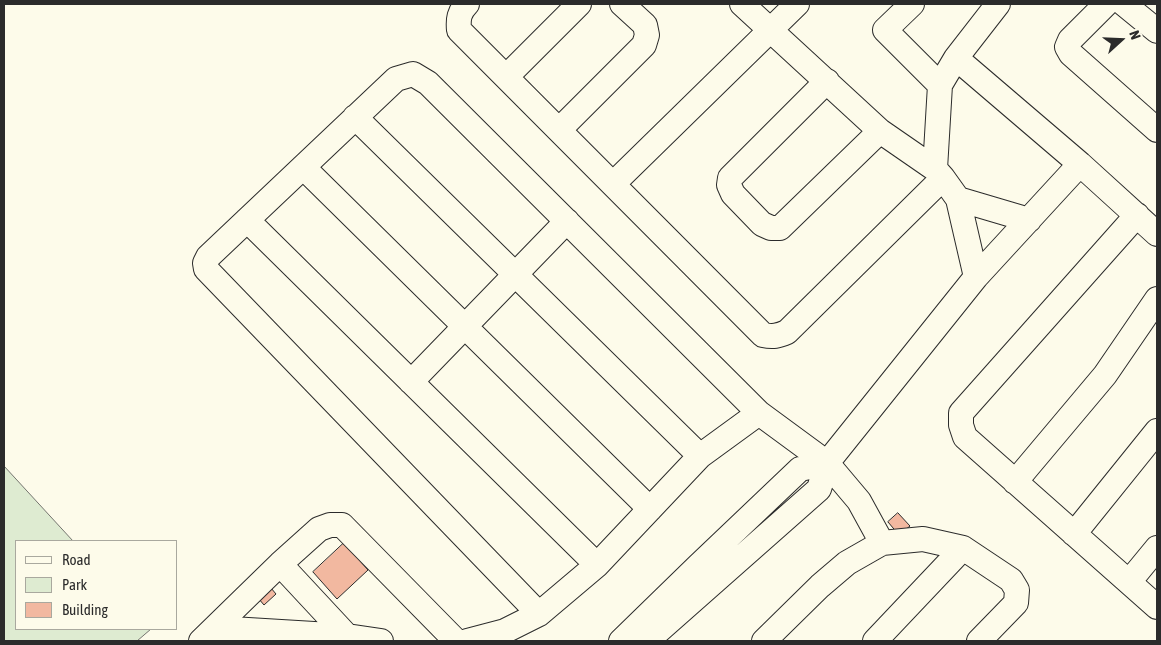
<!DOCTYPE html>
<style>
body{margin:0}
#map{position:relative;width:1161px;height:645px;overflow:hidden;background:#fdfbea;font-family:"Asap Condensed",sans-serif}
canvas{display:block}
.frame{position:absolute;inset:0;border:5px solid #2b2b2b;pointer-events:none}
.legend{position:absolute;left:15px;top:540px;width:162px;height:90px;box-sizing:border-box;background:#fdfbea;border:1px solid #a9a89e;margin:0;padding:6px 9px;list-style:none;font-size:15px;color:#2b2b2b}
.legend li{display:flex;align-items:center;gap:10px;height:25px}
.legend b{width:25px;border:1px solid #a9a89e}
.north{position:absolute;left:1096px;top:15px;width:50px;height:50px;-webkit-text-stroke:4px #fdfbea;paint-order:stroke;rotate:70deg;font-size:14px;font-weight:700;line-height:20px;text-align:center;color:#2b2b2b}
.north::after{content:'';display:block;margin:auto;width:18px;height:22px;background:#2b2b2b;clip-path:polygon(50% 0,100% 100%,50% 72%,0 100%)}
</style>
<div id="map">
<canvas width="1161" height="645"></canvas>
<div class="frame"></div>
<ul class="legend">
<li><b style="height:6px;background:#fdfbea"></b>Road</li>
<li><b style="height:14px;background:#deebd1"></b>Park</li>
<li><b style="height:14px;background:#f2b8a0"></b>Building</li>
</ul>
<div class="north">N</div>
</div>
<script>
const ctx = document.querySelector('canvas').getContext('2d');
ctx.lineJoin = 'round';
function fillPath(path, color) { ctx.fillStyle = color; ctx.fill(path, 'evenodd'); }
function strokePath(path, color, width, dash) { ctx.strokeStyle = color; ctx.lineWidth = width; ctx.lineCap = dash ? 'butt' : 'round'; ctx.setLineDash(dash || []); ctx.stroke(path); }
const green = new Path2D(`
 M4,466L73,541H16V629H151L137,641H4Z`);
fillPath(green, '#deebd1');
strokePath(green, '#74746e', 1);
const building = new Path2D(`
 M898,513L910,526L899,535L888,522Z
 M344,543L368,570L337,599L313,572Z
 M266,582L276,594L264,605L253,592Z`);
fillPath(building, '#f2b8a0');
strokePath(building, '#2b2b2b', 1);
const minor = new Path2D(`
 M467,4C459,12 458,19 459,30L763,335C773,337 778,336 787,332L943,178L935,169L880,131L742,4
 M912,4L885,30L940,85
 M1106,4L1070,40L1067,47L1071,54L1157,130
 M1124,4L1157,31
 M956,58L1080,164L1157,234
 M506,77L579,4
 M827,81L730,178L729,185L733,194L762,224L771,228H780L880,131
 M355,117L700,456
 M559,130L644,45L647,35L645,25L622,4
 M303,167L650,509
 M935,169L940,85L956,58L998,4
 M943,178L958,199L976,277
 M613,184L797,4
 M958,199L1029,220
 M1137,215L961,413V425L965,437L1157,607
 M247,220L597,565
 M411,382L567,221
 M1015,482L1105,375L1157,299
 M1074,534L1157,431
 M280,564L347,636
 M1129,582L1157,548
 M539,614L206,269L205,263L208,257L396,79L413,74L428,83L759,413L827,463L859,501L882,543
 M215,628L347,636L381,641
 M201,641L280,564L319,529L330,525H342L456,641
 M467,641L505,631L539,614L597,565L700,456L759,413
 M621,641L698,566L800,469L827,463
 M647,641L819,489L827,463L976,277L1080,164
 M764,641L820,586L847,563L882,543L923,539L963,548L1011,580L1017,590L1016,603L979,641
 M875,641L963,548`);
strokePath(minor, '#2b2b2b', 26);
strokePath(minor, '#fdfbea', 24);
</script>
